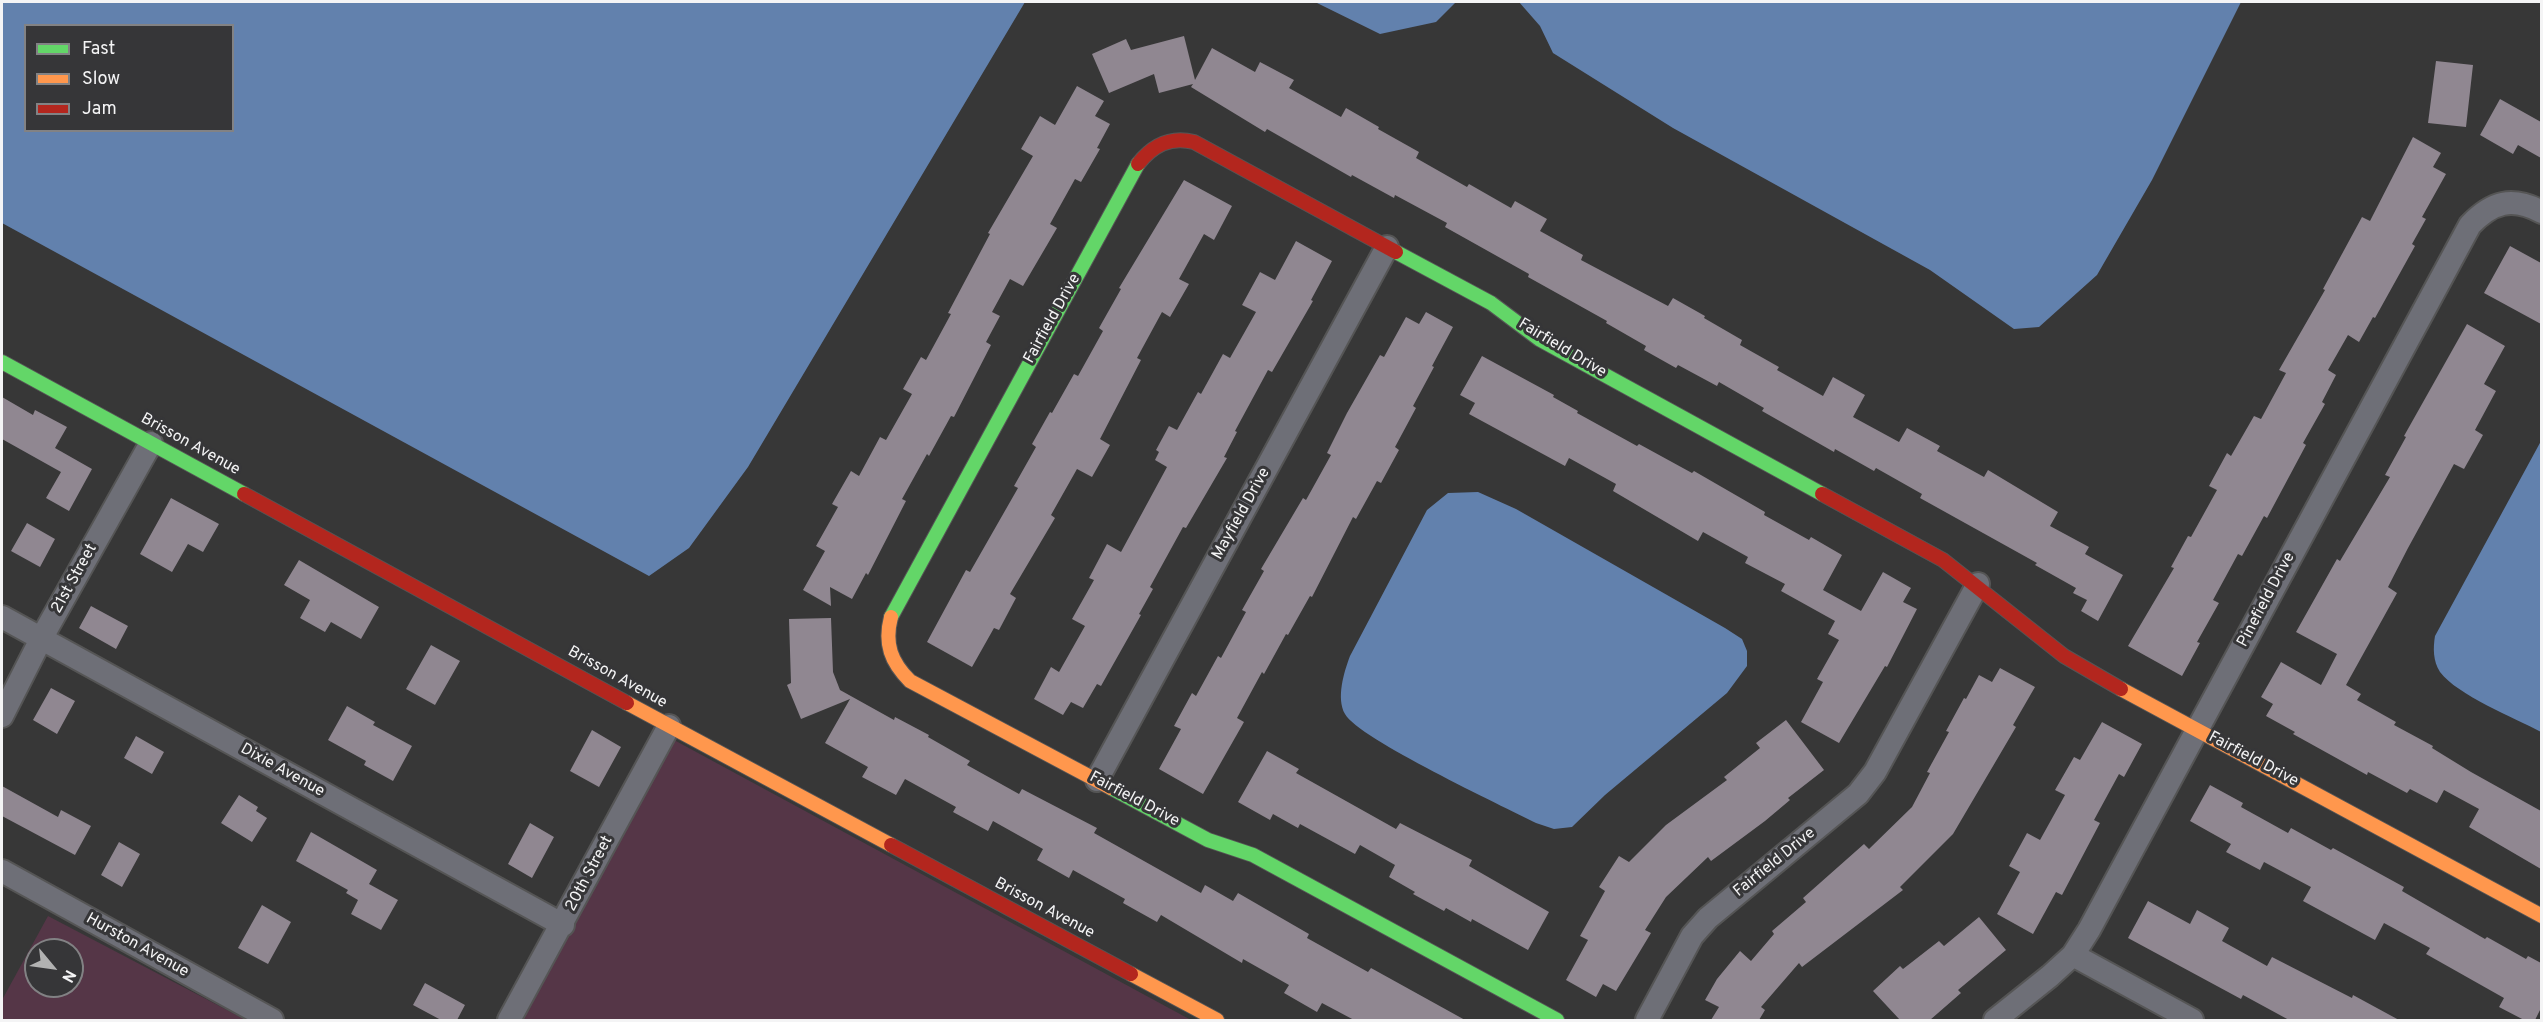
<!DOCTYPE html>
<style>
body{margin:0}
#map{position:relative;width:2543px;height:1022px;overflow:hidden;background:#373737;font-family:Overpass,sans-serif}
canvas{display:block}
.frame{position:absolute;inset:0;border:3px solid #f4f4f5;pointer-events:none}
.legend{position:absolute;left:24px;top:24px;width:210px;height:108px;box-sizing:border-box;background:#363638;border:2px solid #828284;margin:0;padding:8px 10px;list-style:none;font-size:18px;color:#f4f4f5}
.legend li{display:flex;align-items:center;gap:12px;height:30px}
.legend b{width:30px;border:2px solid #828284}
.north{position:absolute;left:24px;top:938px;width:60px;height:60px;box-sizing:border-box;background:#363638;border:2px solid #828284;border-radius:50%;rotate:119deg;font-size:16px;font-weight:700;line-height:24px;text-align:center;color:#f4f4f5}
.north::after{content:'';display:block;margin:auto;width:21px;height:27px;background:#b2b2b2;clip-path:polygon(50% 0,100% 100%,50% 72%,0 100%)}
</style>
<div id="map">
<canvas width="2543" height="1022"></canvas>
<div class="frame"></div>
<ul class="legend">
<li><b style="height:8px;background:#63d668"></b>Fast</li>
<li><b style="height:8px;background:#ff974d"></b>Slow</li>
<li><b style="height:8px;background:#b3261e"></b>Jam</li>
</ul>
<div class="north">N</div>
</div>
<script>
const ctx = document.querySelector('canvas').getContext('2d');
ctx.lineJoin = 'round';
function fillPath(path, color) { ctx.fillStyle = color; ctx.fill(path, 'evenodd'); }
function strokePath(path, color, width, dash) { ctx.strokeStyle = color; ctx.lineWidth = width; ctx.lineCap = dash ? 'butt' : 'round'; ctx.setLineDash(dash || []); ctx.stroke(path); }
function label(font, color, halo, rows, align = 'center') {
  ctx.font = font + ' Overpass,sans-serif'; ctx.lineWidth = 6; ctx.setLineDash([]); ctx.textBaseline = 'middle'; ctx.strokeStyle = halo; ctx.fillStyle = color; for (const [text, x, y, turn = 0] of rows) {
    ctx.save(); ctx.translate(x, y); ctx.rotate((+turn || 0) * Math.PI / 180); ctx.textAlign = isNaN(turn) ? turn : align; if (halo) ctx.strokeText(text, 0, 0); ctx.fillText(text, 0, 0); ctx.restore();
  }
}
fillPath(new Path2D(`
 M674,740L1191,1020H523Z
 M48,916L246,1020H2V1000ZM36,950H72V986H36Z`), '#553647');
fillPath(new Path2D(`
 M2,2H1025L748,467L689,548L649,576L2,223ZM26,26H232V130H26Z
 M1315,2H1456L1436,22L1380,34Z
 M1519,2H2241L2152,180L2097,275L2039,327L2014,329L1930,270L1673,128L1553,53L1540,26Z
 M2541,441L2542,732H2541C2515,718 2457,695 2440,672C2433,661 2433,648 2435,636Z
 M1478,492L1516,509L1725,628L1742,639L1747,651V666L1727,693L1605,795L1572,827L1554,829L1536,823C1503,806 1359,739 1345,714C1336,698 1344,672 1350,656L1427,510L1448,493Z`), '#6281ad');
fillPath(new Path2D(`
 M1184,36L1195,80L1212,48L1255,72L1260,62L1294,80L1289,88L1341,117L1346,108L1379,127L1378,129L1419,152L1416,158L1467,187L1469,184L1511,208L1515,201L1547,219L1540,231L1583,255L1581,260L1668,306L1673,298L1705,316L1704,318L1742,340L1740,345L1779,367L1777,370L1823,396L1833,377L1865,395L1853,417L1899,442L1907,428L1940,446L1937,451L1984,477L1988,470L2058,512L2050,526L2089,547L2085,554L2123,575L2098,621L2081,611L2087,600L2073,593L2076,588L2035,565L2037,563L1920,498L1922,494L1876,468L1874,471L1835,449L1834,452L1762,411L1764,408L1719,382L1717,386L1678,365L1676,368L1644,350L1646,346L1606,323L1607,321L1528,277L1529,274L1445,227L1447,223L1395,195L1394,198L1352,175L1351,177L1267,129L1265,132L1191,87L1193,84L1159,93L1154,74L1109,93L1092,54L1126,39L1131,50Z
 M2436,61L2473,65L2466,127L2428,123Z
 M1077,86L1104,101L1095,116L1110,124L1097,148L1100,149L1081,182L1075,179L1050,224L1057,228L1023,286L1010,279L992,312L1000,316L986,342L991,345L954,417L951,416L929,456L927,454L902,499L906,501L868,575L866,573L852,599L830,587L831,606L803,590L825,551L816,546L838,507L832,504L851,471L859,476L880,437L886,440L912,394L903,389L921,357L926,360L951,314L948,313L990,234L988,233L1033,156L1021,149L1040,116L1055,125Z
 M2500,99L2541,122V158L2518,145L2513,154L2480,135Z
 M2413,137L2441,153L2433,167L2446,174L2422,217L2426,219L2412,244L2415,246L2375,318L2373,317L2359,342L2348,335L2328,370L2336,375L2322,402L2325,404L2303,443L2306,445L2267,518L2264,516L2242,556L2238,554L2213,600L2219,603L2197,642L2200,643L2182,676L2128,646L2174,568L2171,567L2188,536L2191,537L2217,490L2209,486L2227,453L2231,456L2254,416L2261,419L2286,373L2279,370L2325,290L2323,289L2362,217L2370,221Z
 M1184,180L1232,206L1214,240L1204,234L1179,279L1189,284L1170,317L1162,312L1137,358L1141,360L1100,439L1110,445L1092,477L1077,469L1051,515L1055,518L1010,594L1016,598L999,630L994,628L972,667L927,642L966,570L970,572L1018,488L1014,486L1036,447L1032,444L1050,412L1052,413L1074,374L1078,376L1103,331L1099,328L1121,289L1119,288Z
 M1296,241L1332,261L1311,300L1313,301L1272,372L1268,370L1235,431L1237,432L1224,457L1227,458L1186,528L1183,527L1150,587L1153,589L1139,614L1141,615L1101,686L1097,684L1083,708L1071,702L1063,715L1034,699L1051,667L1059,672L1085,626L1072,619L1094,580L1089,578L1107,544L1121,552L1167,467L1155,460L1159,452L1156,450L1169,426L1177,430L1198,392L1201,394L1223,354L1230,358L1256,312L1242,305L1260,272L1275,280Z
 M2510,246L2541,263V324L2484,293Z
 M1426,312L1453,327L1432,366L1434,367L1413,406L1416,408L1395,447L1399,450L1381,483L1377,481L1356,519L1353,517L1312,597L1310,596L1288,635L1286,634L1264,674L1262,672L1237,718L1244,722L1203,794L1159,769L1181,729L1174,726L1192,693L1196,696L1218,656L1221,658L1246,612L1242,610L1264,571L1261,569L1303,498L1306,500L1331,455L1327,453L1347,413L1380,355L1384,357L1406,317L1419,324Z
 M2467,324L2505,346L2484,384L2496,391L2475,430L2483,435L2464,469L2454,464L2408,548L2388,587L2397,593L2346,685L2361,694L2357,700L2396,722L2394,725L2433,746L2432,748L2471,772L2541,811V869L2469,827L2479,809L2444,790L2437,803L2410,789L2407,793L2368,772L2367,775L2293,734L2295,732L2266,716L2273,704L2261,697L2281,662L2321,685L2337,654L2296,632L2337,559L2340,561L2390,477L2385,475L2406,437L2404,436Z
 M1482,356L1554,395L1553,397L1578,411L1577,413L1637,446L1639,444L1692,473L1694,471L1765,512L1764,515L1809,540L1811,537L1842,555L1823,590L1861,611L1883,572L1911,588L1903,602L1917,609L1887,667L1885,666L1839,743L1801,722L1823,682L1817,679L1839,640L1828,634L1835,621L1781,591L1785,584L1745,563L1748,557L1703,532L1698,541L1613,491L1616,484L1569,458L1565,466L1469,414L1475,403L1460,395Z
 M2,397L33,415L35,410L67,427L55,448L92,469L69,511L46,498L61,472L2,439Z
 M171,498L219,524L203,552L188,544L172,572L140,554Z
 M27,523L55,539L40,567L11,551Z
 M299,560L379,607L361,639L331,622L325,632L300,618L310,600L284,585Z
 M91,606L128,626L116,649L79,628Z
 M831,618L833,672L840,690L894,720L895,717L929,735L928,737L970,761L967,765L1019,794L1022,789L1097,828L1094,833L1201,893L1205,885L1233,901L1238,893L1309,934L1307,938L1368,972L1371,968L1465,1020H1354L1322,1003L1317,1012L1284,993L1289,985L1243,959L1242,963L1161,915L1157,922L1123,903L1125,899L1073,870L1069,878L1037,860L1043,849L993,821L988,831L953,812L956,807L905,779L896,795L862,777L868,767L825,743L850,699L801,719L787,685L791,683L789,619Z
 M431,645L460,661L435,705L406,689Z
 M2000,668L2035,687L2013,725L2016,727L1953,834L1900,887L1903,890L1802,967L1799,963L1761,1007L1765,1010L1759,1020H1711L1719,1007L1705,1000L1717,979L1740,951L1751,961L1774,934L1772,931L1806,902L1803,898L1864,844L1869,849L1912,807L1930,773L1927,772L1949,732L1946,731L1964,698L1966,699L1979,675L1992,682Z
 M51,688L75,701L57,734L33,720Z
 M347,706L375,722L373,725L412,746L393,781L364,765L366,761L328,740Z
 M1786,720L1824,770L1788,798L1790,800L1765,821L1711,861L1708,857L1666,897L1645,930L1651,933L1616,991L1603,984L1596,997L1566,980L1588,940L1580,936L1605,891L1599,887L1619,856L1629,862L1666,825L1727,780L1724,777L1760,748L1756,743Z
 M2102,722L2142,744L2124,777L2119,774L2094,820L2100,823L2062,895L2056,892L2033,934L1997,914L2020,872L2009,866L2027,833L2040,840L2065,795L2055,790L2074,757L2080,760Z
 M592,730L621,747L599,787L570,771Z
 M136,736L164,752L152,774L124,758Z
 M1267,751L1299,769L1296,773L1396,829L1400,823L1472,860L1469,866L1549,912L1528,950L1472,919L1471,922L1446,908L1444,911L1413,894L1415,892L1389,877L1395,865L1360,845L1355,854L1300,824L1298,828L1273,814L1270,820L1238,802Z
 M2210,785L2243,803L2241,807L2288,833L2291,828L2331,850L2333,848L2404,887L2402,891L2485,939L2487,937L2526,959L2528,956L2541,963V1008L2535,1020H2524L2499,1007L2504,998L2426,954L2430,948L2384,923L2375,940L2303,901L2311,887L2264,862L2260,870L2226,852L2231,844L2190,821Z
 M2,786L58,817L61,810L91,826L75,855L2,816Z
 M239,795L258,807L256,811L267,818L252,842L221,823Z
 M530,823L554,837L532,878L508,864Z
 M311,832L377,870L369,884L398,900L381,930L351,914L358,900L346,893L348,890L296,861Z
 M119,842L140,854L122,887L101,875Z
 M2148,901L2190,924L2197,910L2229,928L2222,941L2267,966L2272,957L2352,998L2353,995L2399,1020H2289L2243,995L2241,999L2128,938Z
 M262,905L291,922L268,964L238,948Z
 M1979,917L2006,950L1958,990L1961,993L1930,1020H1900L1873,991L1900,966L1903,969L1939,941L1944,946Z
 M425,983L465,1005L457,1020H441L413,1005Z`), '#908791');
const street = new Path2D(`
 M2,617L563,925
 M2,716L41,639L151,443
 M1097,780L1387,247
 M2,871L272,1020
 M2073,955L2192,1020
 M509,1020L669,726
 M1647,1020L1692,936L1708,918L1858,794L1875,772L1978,584
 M1995,1020L2050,976L2073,955L2089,930L2470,225C2492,202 2512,196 2542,212`);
const fast = new Path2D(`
 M1396,252L1491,303L1539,339L1822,494
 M2,362L244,494
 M891,617L1138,164
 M1111,788L1208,840L1253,855L1557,1020`);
const slow = new Path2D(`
 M891,617C884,644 891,662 910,681L1111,788
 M2121,689L2542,916
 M627,703L891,845
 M1131,974L1217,1020`);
const jam = new Path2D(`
 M1138,164C1153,145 1170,136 1194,142L1396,252
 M244,494L627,703
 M1822,494L1943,560L2064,656L2121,689
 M891,845L1131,974`);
strokePath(street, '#555', 26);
strokePath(fast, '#555', 16);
strokePath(slow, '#555', 16);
strokePath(jam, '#555', 16);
strokePath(street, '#6e6f77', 22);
strokePath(fast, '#63d668', 14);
strokePath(slow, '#ff974d', 14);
strokePath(jam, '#b3261e', 14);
label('16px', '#f4f4f5', '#363638', [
 ["Fairfield Drive",1053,319,-61],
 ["Fairfield Drive",1562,349,31],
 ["Brisson Avenue",190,445,29],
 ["Mayfield Drive",1242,514,-61],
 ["21st Street",75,579,-61],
 ["Pinefield Drive",2267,600,-62],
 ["Brisson Avenue",617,678,29],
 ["Fairfield Drive",2253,760,28],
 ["Dixie Avenue",282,771,29],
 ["Fairfield Drive",1134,800,28],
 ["Fairfield Drive",1775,863,-39],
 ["20th Street",590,874,-62],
 ["Brisson Avenue",1044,909,28],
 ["Hurston Avenue",137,946,29]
]);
</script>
